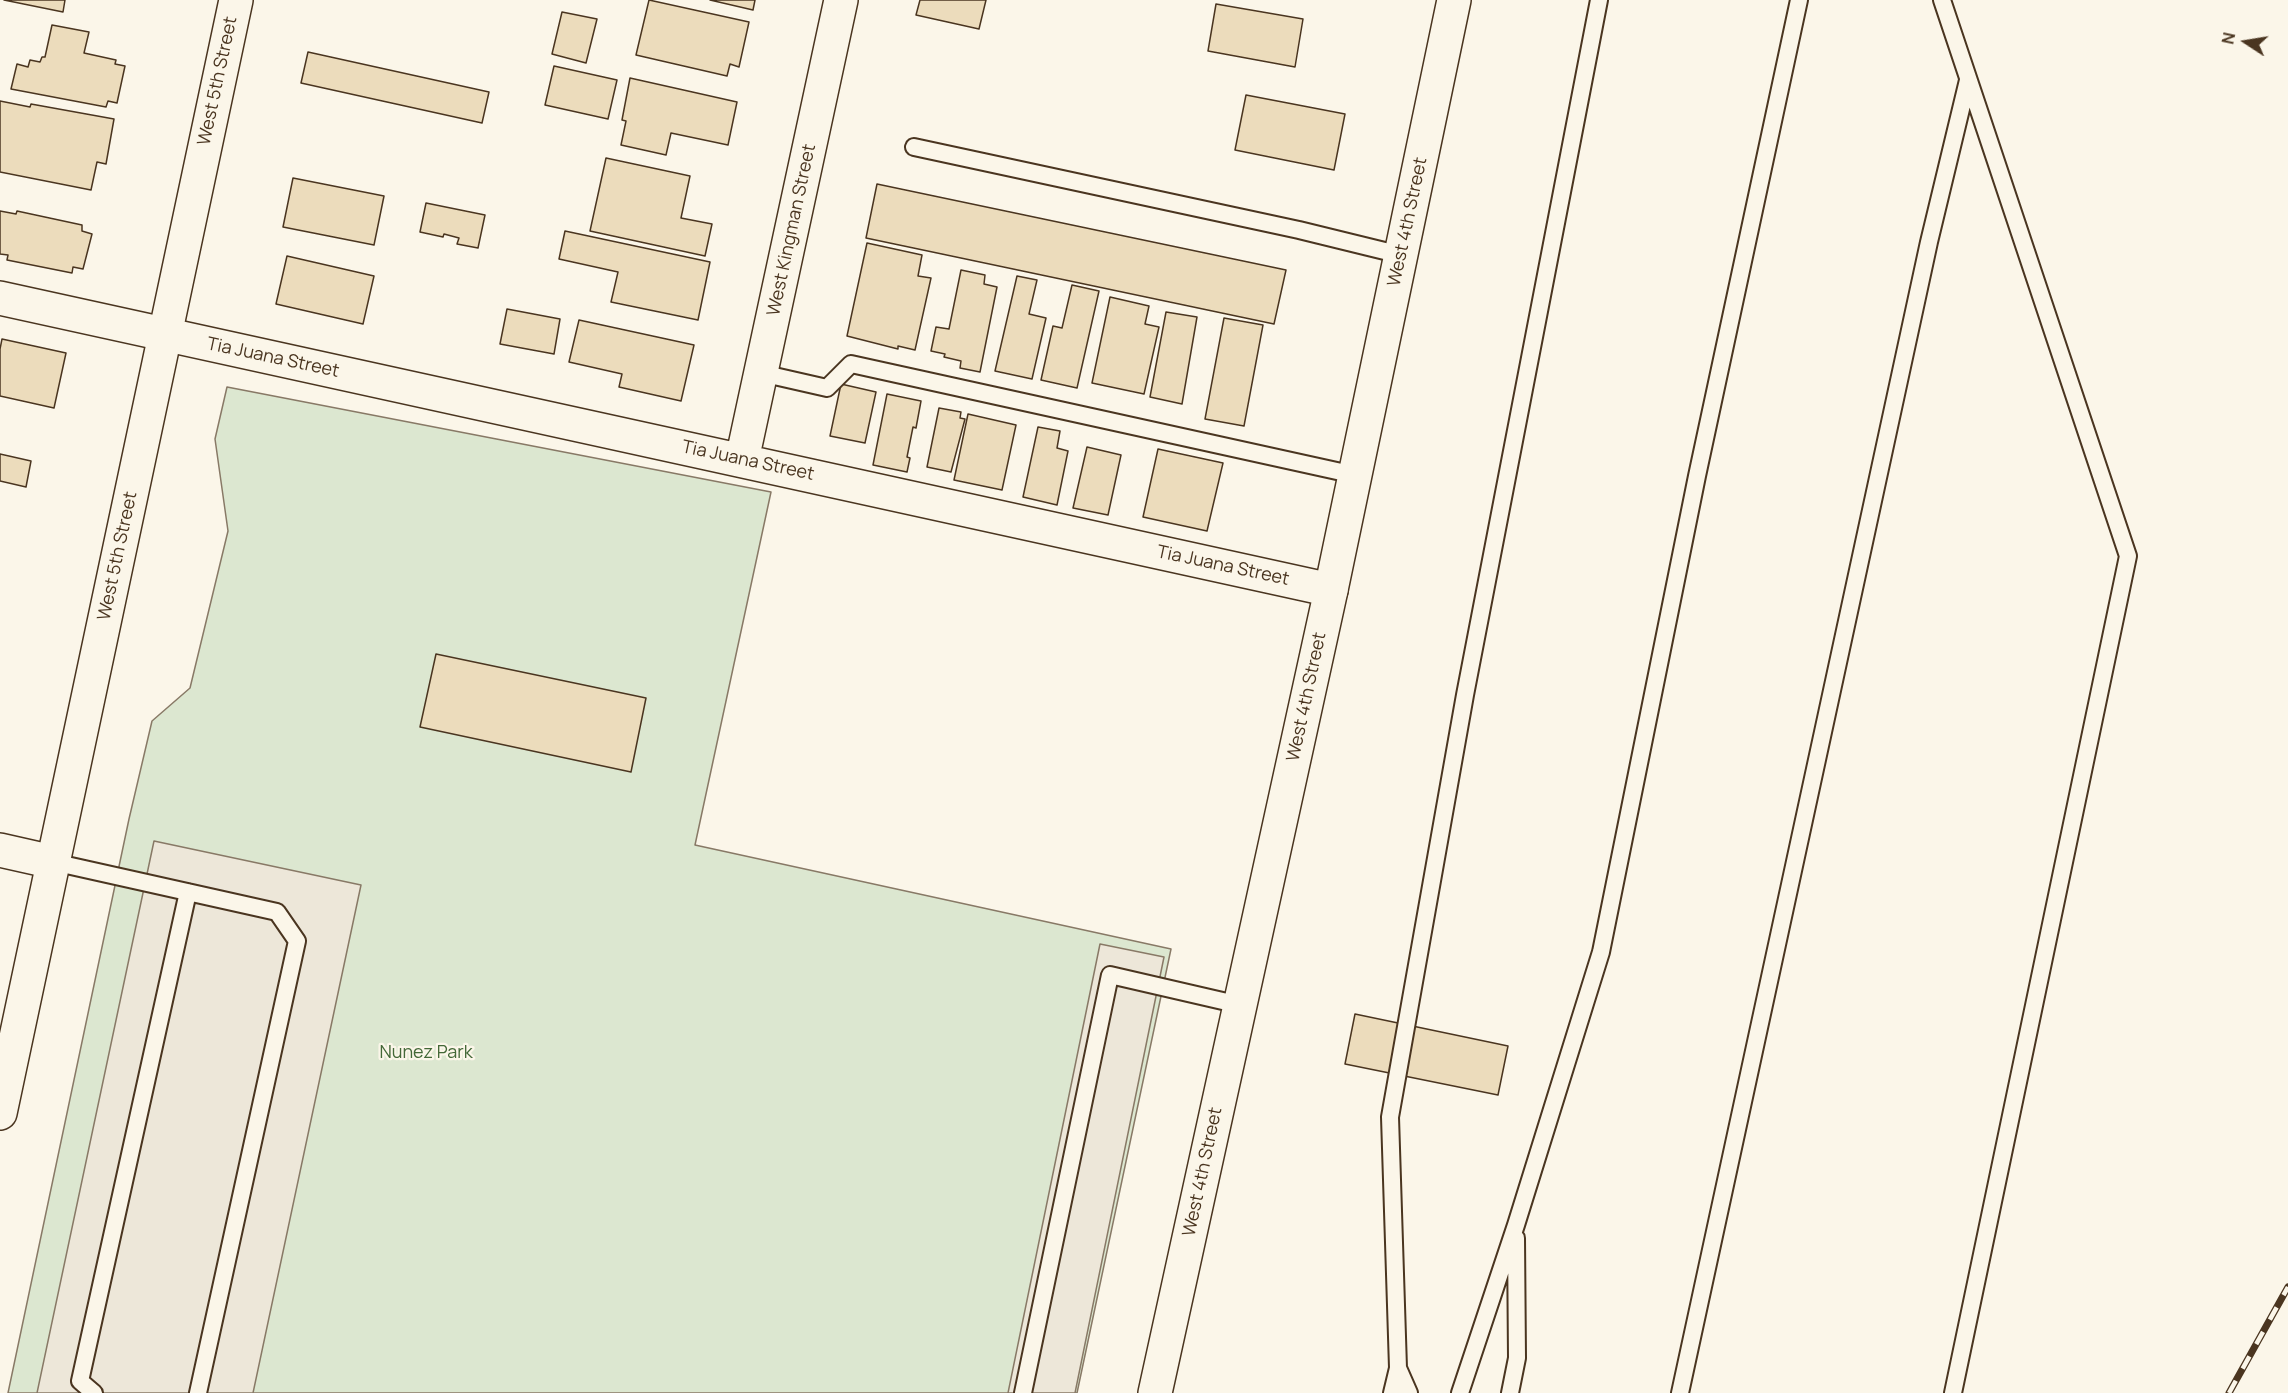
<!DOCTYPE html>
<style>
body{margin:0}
#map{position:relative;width:2288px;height:1393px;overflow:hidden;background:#fbf6e9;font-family:Manrope,sans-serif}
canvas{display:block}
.north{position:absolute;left:2216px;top:12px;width:60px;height:60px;-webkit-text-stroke:4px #fbf6e9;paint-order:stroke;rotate:282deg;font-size:16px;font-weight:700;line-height:24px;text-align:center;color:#4a3520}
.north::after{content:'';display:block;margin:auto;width:21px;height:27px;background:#4a3520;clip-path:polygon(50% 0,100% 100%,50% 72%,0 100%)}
</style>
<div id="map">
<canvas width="2288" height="1393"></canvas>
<div class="north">N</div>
</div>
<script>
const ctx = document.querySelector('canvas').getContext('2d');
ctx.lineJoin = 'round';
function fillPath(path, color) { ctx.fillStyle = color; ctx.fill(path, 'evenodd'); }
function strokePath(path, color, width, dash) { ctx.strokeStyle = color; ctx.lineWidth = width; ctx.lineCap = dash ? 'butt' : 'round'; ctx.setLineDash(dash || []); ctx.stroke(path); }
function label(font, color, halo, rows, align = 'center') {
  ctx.font = font + ' Manrope,sans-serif'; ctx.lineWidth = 4.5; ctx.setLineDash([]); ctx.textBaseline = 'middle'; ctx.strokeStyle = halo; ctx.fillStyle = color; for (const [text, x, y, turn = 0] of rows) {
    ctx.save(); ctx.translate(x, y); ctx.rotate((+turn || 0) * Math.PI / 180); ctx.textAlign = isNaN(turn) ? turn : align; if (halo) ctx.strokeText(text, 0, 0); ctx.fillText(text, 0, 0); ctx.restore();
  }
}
const green = new Path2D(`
 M227,387L771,492L695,845L1171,949L1077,1393H8L129,819L152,721L190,688L228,531L215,439Z`);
fillPath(green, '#dce7d0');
strokePath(green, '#887966', 1.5);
const parking = new Path2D(`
 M154,841L361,885L253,1393H37Z
 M1100,944L1164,957L1075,1393H1008Z`);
fillPath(parking, '#ede7d9');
strokePath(parking, '#887966', 1.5);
const building = new Path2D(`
 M4,0H65L63,12Z
 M649,0L749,22L739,67L730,64L727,76L636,55Z
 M710,0H755L753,10Z
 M920,0H986L979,29L916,15Z
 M1216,4L1303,19L1295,67L1208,51Z
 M562,12L597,19L586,63L552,54Z
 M52,25L89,32L84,53L116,60L115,64L125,66L117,103L108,101L106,107L11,89L17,64L28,67L30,60L40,62L42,57H45Z
 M308,52L489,92L482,123L301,83Z
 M554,66L617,80L608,119L545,105Z
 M630,78L737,102L728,145L671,133L666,155L621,145L626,121L622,120Z
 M1246,95L1345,114L1334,170L1235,150Z
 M0,101L30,107L31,104L114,119L106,164L97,162L91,190L0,172Z
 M606,158L690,176L681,218L712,224L705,256L590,231Z
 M293,178L384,196L374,245L283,227Z
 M877,184L1286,270L1274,324L866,238Z
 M426,203L485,215L478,248L457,244L459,238L444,234L443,237L420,232Z
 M0,211L16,214L17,211L82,225V231L92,234L83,269L73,267L72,273L7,260L8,255L0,254Z
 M565,231L710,262L698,320L611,302L618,272L559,259Z
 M867,243L922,255L918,276L931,278L915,350L898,346V349L847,336Z
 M287,256L374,276L363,324L276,304Z
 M961,270L985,275L984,284L997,287L980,372L960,368L961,361L944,357L945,354L931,351L936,327L949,329Z
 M1017,276L1037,280L1029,314L1046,318L1032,379L995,371Z
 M1072,285L1099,291L1077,388L1041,380L1053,326L1062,328Z
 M1110,297L1149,306L1145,324L1159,327L1144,394L1092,383Z
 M507,309L560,319L554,354L500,344Z
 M1166,312L1197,317L1182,404L1150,397Z
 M1224,318L1263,325L1244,426L1205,419Z
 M579,320L694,345L681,401L619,387L622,374L569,362Z
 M2,339L66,353L54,408L0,396V349Z
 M841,384L876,392L865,443L830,436Z
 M887,394L921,401L916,428L913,427L907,457L910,458L907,472L873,465Z
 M939,408L961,412L960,418L965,419L951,472L927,467Z
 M968,414L1016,425L1002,490L954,480Z
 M1038,427L1060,431L1057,448L1068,451L1057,505L1023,497Z
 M1087,447L1121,455L1108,515L1073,508Z
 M1158,449L1223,463L1207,531L1143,517Z
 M0,454L31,461L26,487L0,481Z
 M436,654L646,698L631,772L420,727Z
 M1355,1014L1508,1046L1498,1095L1345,1064Z`);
fillPath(building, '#ecdcbc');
strokePath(building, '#4a3520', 1.5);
const service = new Path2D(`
 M1942,0L2128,556L1953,1393
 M914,147L1299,230L1401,255
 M761,373L827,388L851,364L1355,475
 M53,862L277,912L297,941L198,1393
 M1398,1368L1409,1393
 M94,1393L80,1381L188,892
 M1023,1393L1110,975L1240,1005
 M1392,1393L1398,1368L1390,1117L1465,695L1599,0
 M1460,1393L1516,1225L1601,952L1697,476L1799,0
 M1510,1393L1517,1358L1516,1238
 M1680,1393L1929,242L1968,80`);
const minor = new Path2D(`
 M0,298L1331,590
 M742,460L841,0`);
const tertiary = new Path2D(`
 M0,850L53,862
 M1155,1393L1331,590L1454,0`);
const primary = new Path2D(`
 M0,1113L236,0`);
strokePath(service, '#4a3520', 20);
strokePath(minor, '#4a3520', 36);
strokePath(tertiary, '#4a3520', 36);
strokePath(primary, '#4a3520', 36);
strokePath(service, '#fbf6e9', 16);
strokePath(minor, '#fbf6e9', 33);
strokePath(tertiary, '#fbf6e9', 33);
strokePath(primary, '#fbf6e9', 33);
const rail = new Path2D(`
 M2229,1393L2288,1287`);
strokePath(rail, '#4a3520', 7);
strokePath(rail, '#fbf6e9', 4.5, [14]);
label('18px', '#4a3520', '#fbf6e9', [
 ["West 5th Street",218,81,-78],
 ["West 4th Street",1408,222,-78],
 ["West Kingman Street",792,230,-78],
 ["Tia Juana Street",273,358,12],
 ["Tia Juana Street",748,461,12],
 ["West 5th Street",118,556,-78],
 ["Tia Juana Street",1223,566,12],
 ["West 4th Street",1307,697,-78],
 ["West 4th Street",1203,1172,-78]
]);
label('18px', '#436837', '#fbf6e9', [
 ["Nunez Park",426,1053]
]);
</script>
